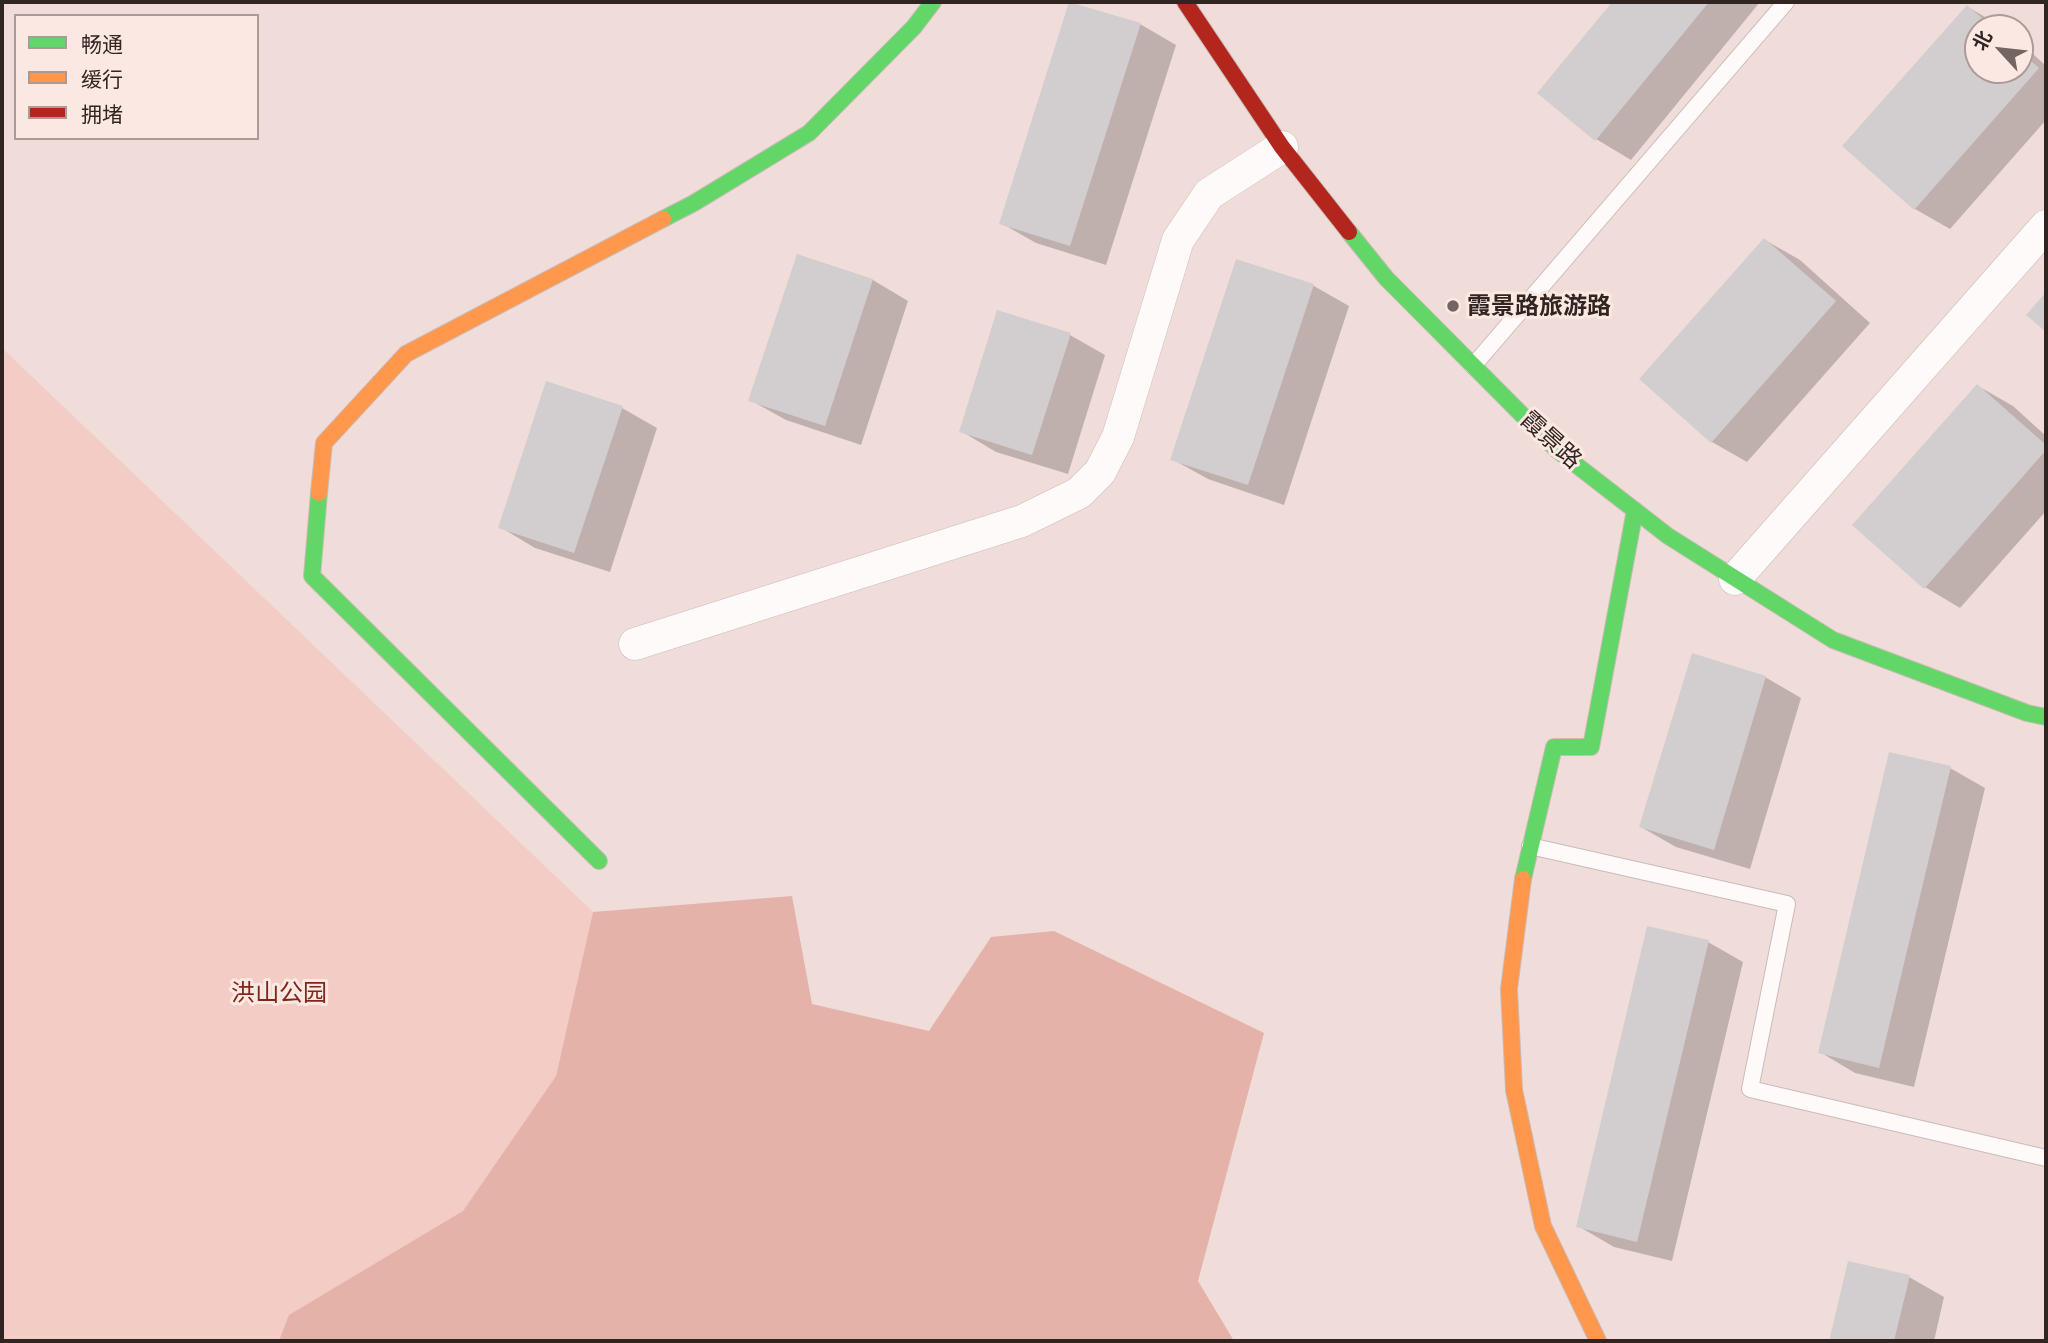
<!DOCTYPE html>
<meta charset="utf-8">
<style>
body{margin:0}
#map{position:relative;width:2048px;height:1343px;overflow:hidden;background:#f0ddd9;font-family:"Asap Condensed","Noto Sans SC",sans-serif}
canvas{display:block}
.frame{position:absolute;inset:0;border:4px solid #312522;pointer-events:none}
.legend{position:absolute;left:14px;top:14px;width:245px;height:126px;box-sizing:border-box;background:#fce8e3;border:2px solid #ab9a96;margin:0;padding:9px 12px;list-style:none;font-size:21px;color:#312522}
.legend li{display:flex;align-items:center;gap:14px;height:35px}
.legend b{width:35px;border:2px solid #ab9a96}
.north{position:absolute;left:1964px;top:14px;width:70px;height:70px;box-sizing:border-box;background:#fce8e3;border:2px solid #ab9a96;border-radius:50%;rotate:297deg;font-size:19px;font-weight:700;line-height:28px;text-align:center;color:#312522}
.north::after{content:'';display:block;margin:auto;width:24px;height:32px;background:#746562;clip-path:polygon(50% 0,100% 100%,50% 72%,0 100%)}
</style>
<div id="map">
<canvas width="2048" height="1343"></canvas>
<div class="frame"></div>
<ul class="legend">
<li><b style="height:9px;background:#63d668"></b>畅通</li>
<li><b style="height:9px;background:#ff974d"></b>缓行</li>
<li><b style="height:9px;background:#b3261e"></b>拥堵</li>
</ul>
<div class="north">北</div>
</div>
<script>
const ctx = document.querySelector('canvas').getContext('2d');
ctx.lineJoin = 'round';
function fillPath(path, color) { ctx.fillStyle = color; ctx.fill(path, 'evenodd'); }
function strokePath(path, color, width, dash) { ctx.strokeStyle = color; ctx.lineWidth = width; ctx.lineCap = dash ? 'butt' : 'round'; ctx.setLineDash(dash || []); ctx.stroke(path); }
function label(font, color, halo, rows, align = 'center') {
  ctx.font = font + ' "Asap Condensed","Noto Sans SC",sans-serif'; ctx.lineWidth = 6; ctx.setLineDash([]); ctx.textBaseline = 'middle'; ctx.strokeStyle = halo; ctx.fillStyle = color; for (const [text, x, y, turn = 0] of rows) {
    ctx.save(); ctx.translate(x, y); ctx.rotate((+turn || 0) * Math.PI / 180); ctx.textAlign = isNaN(turn) ? turn : align; if (halo) ctx.strokeText(text, 0, 0); ctx.fillText(text, 0, 0); ctx.restore();
  }
}
fillPath(new Path2D(`
 M2,348L593,912L556,1076L463,1212L291,1341H2Z`), '#f2ccc5');
fillPath(new Path2D(`
 M792,896L812,1004L929,1031L991,937L1054,931L1264,1033L1198,1281L1234,1341H279L289,1315L463,1211L556,1076L593,912Z`), '#e4b2a8');
fillPath(new Path2D(`
 M1614,2H1760L1631,160L1596,139L1540,93Z
 M1968,7L2004,28H1978V70H2020V42L2046,66V120L1950,229L1915,209Z
 M1140,24L1176,45L1106,265L1036,243L1001,223Z
 M1765,240L1800,260L1870,323L1747,462L1712,442Z
 M798,256L873,280L908,301L861,445L786,420L750,400Z
 M1237,261L1314,286L1349,306L1284,505L1208,479L1172,459Z
 M1070,335L1105,355L1068,474L996,452L961,431Z
 M1978,386L2013,406L2046,436V511L1960,608L1925,587Z
 M622,408L657,428L610,572L535,548L500,527Z
 M1765,677L1801,698L1750,869L1676,847L1641,827Z
 M1950,768L1985,788L1914,1087L1855,1073L1820,1052Z
 M1708,942L1743,962L1672,1261L1614,1247L1578,1226Z
 M1850,1263L1909,1277L1944,1297L1934,1341H1831Z`), '#0003');
fillPath(new Path2D(`
 M1069,2L1141,23L1070,246L999,224Z
 M1612,2H1709L1595,141L1537,93Z
 M1967,5L1993,28H1978V70H2020V52L2039,68L1914,210L1842,146Z
 M1764,238L1836,301L1711,443L1639,379Z
 M797,254L873,279L825,426L748,401Z
 M1236,259L1314,284L1248,485L1170,460Z
 M2046,292V332L2026,315Z
 M997,310L1071,333L1032,455L959,432Z
 M546,381L623,406L574,553L498,528Z
 M1977,384L2046,445V450L1924,589L1852,525Z
 M1692,653L1766,676L1714,850L1639,827Z
 M1889,752L1951,766L1879,1068L1818,1053Z
 M1647,926L1709,940L1637,1242L1576,1227Z
 M1848,1261L1910,1275L1894,1341H1829Z`), '#d2ced0');
const lane = new Path2D(`
 M1473,366L1786,2
 M1530,846L1787,904L1750,1089L2046,1158`);
const street = new Path2D(`
 M1735,579L2046,226
 M635,644L1022,521L1079,493L1100,472L1118,437L1178,240L1209,194L1282,147`);
const fast = new Path2D(`
 M663,219L694,203L809,133L914,27L933,2
 M1349,232L1386,278L1557,450L1668,536L1833,640L2027,713L2046,717
 M319,493L312,576L599,861
 M1523,879L1554,747H1591L1635,510`);
const slow = new Path2D(`
 M319,493L324,443L406,354L663,219
 M1523,879L1509,989L1514,1090L1543,1226L1598,1341`);
const jam = new Path2D(`
 M1185,2L1282,147L1349,232`);
strokePath(lane, '#cabbb8', 18);
strokePath(street, '#cabbb8', 33);
strokePath(fast, '#cabbb8', 18);
strokePath(slow, '#cabbb8', 18);
strokePath(jam, '#cabbb8', 18);
strokePath(lane, '#fdfaf9', 16);
strokePath(street, '#fdfaf9', 32);
strokePath(fast, '#63d668', 16);
strokePath(slow, '#ff974d', 16);
strokePath(jam, '#b3261e', 16);
for (const [x, y, r, color] of [
 [1453,306,7,"#746562"]
]) { const dot = new Path2D(); dot.arc(x, y, r, 0, 2 * Math.PI); ctx.fillStyle = color; ctx.fill(dot); strokePath(dot, '#fce8e3', 2.5); }
label('bold 24px', '#312522', '#fce8e3', [
 ["霞景路旅游路",1467,306]
], 'left');
label('24px', '#312522', '#fce8e3', [
 ["霞景路",1551,440,42]
]);
label('24px', '#802718', '#fce8e3', [
 ["洪山公园",279,993]
]);
</script>
